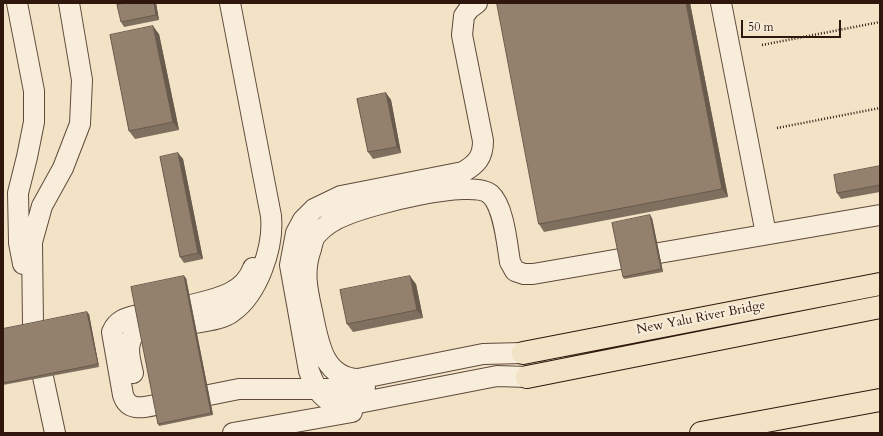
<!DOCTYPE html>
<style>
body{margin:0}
#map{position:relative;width:883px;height:436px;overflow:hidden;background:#f2e3c6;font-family:Cardo,serif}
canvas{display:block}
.frame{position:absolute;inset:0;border:4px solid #2f170d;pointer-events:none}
.scale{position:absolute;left:741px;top:20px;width:100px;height:18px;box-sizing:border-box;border:2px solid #2f170d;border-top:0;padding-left:5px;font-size:12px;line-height:14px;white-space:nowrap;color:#2f170d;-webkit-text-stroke:3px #f7edda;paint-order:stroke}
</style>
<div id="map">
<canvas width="883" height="436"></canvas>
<div class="frame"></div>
<div class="scale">50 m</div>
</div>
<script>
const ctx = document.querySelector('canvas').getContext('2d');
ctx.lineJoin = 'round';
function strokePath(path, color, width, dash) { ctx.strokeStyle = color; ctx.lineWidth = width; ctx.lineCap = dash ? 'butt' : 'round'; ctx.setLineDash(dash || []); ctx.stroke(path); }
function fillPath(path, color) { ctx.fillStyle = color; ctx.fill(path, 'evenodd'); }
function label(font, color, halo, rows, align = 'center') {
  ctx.font = font + ' Cardo,serif'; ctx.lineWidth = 4; ctx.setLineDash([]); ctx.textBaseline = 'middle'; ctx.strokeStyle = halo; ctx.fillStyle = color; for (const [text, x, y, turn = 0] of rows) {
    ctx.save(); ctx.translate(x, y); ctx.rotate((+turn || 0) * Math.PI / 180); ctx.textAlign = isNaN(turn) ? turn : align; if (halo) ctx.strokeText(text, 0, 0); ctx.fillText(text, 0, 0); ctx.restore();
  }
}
const minor = new Path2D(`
 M17,3L34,91V122L27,157L18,193L19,243L23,264
 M477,3L469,9L464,16L462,35L483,141C483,157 477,164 463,172L341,196L314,209L303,220L296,233L290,265L309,371C316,390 323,402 343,406L497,376L527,377
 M721,3L766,234
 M659,253L880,215
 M191,305C215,299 244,294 253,268
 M138,315C126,318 117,320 112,332L123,395C128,411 142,408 155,405
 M194,323C206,321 223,319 232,312C258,294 274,247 271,216L230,3
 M33,325L32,242L42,206L63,168L80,124L82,80L69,3
 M523,353L483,354L358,379C322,378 318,339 312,311C307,289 303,271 311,249C312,245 313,239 316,235C324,226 335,219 346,215C369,205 471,178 490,194C504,206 507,244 510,262L515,271L524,274H533L620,259
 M133,373C130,359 125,345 135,333L141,332
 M43,377L55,433
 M209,395L239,389H354L365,387
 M233,433L352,412`);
const highway = new Path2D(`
 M523,353L880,284
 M527,377L880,307
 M701,433L880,400`);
strokePath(minor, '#604a3b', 22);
strokePath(highway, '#2f170d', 24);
strokePath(new Path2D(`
 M762,45L880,22
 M777,128L880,108`), '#2f170d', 2.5, [1, 2]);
strokePath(minor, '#f7edda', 20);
strokePath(highway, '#f2e3c6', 22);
fillPath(new Path2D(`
 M156,3L159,20L124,27L121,22Z
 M497,3H690L728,197L544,232L539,224Z
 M159,34L179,130L135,139L129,131Z
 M386,93L391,100L401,153L373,159L368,152Z
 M178,153L183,159L203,259L184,263L180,257Z
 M880,166V192L841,199L837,193Z
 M652,218L663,272L624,279L623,277Z
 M186,278L213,415L159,426L158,424Z
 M416,284L423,318L353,332L347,324Z
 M89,314L99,367L3,385V329Z`), '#7f6f5e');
fillPath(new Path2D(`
 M154,3H156L159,20L156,15Z
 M686,3H690L728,197L722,189Z
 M153,26L159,34L179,130L173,122Z
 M386,93L391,100L401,153L397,147Z
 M178,153L183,159L203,259L198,253Z
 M650,215L652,218L663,272L661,269Z
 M184,276L186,278L213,415L211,413Z
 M410,276L416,284L423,318L417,310Z
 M87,312L89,314L99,367L98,364Z`), '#685a4c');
const building = new Path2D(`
 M128,3H154L156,15L121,22L117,5Z
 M497,3H686L722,189L539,224Z
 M153,26L173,122L129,131L110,35Z
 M386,93L397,147L368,152L357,99Z
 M178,153L198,253L180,257L160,157Z
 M880,166V185L837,193L834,175Z
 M650,215L661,269L623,277L612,223Z
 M184,276L211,413L158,424L131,287Z
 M410,276L417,310L347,324L340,290Z
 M87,312L98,364L3,383V329Z`);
fillPath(building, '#94816d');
strokePath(building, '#685a4c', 1);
label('13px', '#2f170d', '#f7edda', [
 ["New Yalu River Bridge",701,318,-11]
]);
</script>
